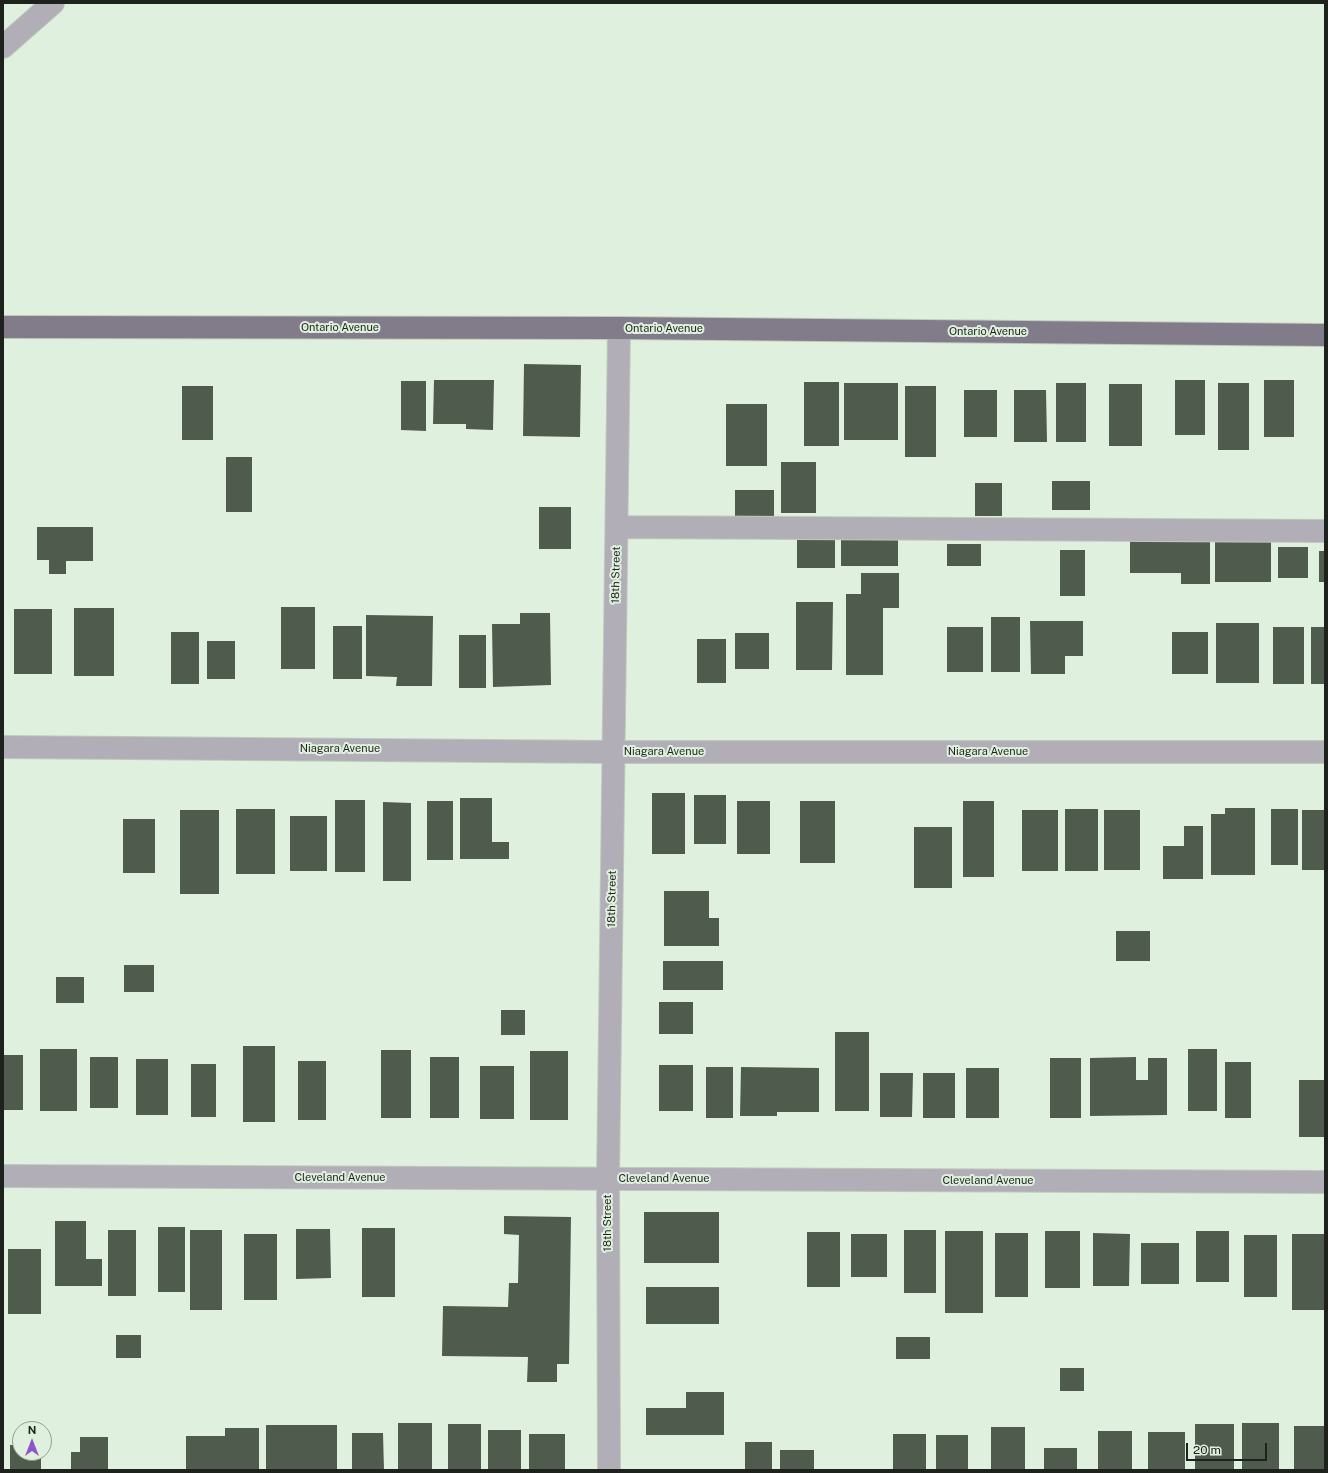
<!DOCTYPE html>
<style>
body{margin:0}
#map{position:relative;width:1328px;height:1473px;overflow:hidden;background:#e0f0de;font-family:"Public Sans",sans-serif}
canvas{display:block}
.frame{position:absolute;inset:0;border:4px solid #1d231c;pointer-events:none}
.north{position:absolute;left:12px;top:1421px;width:40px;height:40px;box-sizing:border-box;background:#e0f0de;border:1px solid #929e90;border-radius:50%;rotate:0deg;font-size:11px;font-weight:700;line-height:16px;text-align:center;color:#1d231c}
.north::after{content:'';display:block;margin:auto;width:14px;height:18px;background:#8f54cb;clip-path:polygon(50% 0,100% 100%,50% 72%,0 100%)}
.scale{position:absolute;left:1186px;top:1443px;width:81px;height:18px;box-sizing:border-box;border:2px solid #1d231c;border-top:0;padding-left:5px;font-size:12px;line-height:14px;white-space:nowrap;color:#1d231c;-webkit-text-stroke:3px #e0f0de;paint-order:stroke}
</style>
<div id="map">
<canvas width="1328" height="1473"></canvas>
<div class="frame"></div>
<div class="north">N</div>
<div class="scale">20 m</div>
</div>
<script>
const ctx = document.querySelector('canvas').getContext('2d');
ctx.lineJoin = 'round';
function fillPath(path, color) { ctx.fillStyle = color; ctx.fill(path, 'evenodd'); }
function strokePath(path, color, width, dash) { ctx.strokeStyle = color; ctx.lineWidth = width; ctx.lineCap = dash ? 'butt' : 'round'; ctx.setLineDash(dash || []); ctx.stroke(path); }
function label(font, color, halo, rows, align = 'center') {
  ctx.font = font + ' "Public Sans",sans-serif'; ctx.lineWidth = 4; ctx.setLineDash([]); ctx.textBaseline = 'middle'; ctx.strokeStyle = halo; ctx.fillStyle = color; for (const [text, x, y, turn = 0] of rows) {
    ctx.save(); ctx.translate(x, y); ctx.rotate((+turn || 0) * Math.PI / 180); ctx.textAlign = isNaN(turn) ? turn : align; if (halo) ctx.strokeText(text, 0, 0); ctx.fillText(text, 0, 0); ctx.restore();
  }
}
fillPath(new Path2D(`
 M524,364L581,365L580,437L523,436Z
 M434,380H494L493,430L466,429V424H433Z
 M1175,380H1205V435H1175Z
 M1264,380H1294V437H1264Z
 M401,381H426V431L401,430Z
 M804,382H839V446H804Z
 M844,383H898V440H844Z
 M1056,383H1086V442H1056Z
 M1218,383H1249V450H1218Z
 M1109,384H1142V446H1109Z
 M182,386H213V440H182Z
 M905,386H936V457H905Z
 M964,390H997V437H964Z
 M1014,390H1046L1047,442H1014Z
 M726,404H767V466H726Z
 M226,457H252V512H226Z
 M781,462H816V513H781Z
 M1052,481H1090V510H1052Z
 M975,483H1002V516H975Z
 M735,490H774V516H735Z
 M539,507H571V549H539Z
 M37,527H93V561H66V574H49V560H37Z
 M797,538H835V568H797Z
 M1130,538H1210V584H1181V573H1130Z
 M841,539H898V566H841Z
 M1215,542H1271V582H1215Z
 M947,544H981V566H947Z
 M1278,547H1308V578H1278Z
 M1060,550H1085V596H1060Z
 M1319,551H1325V582H1319Z
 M861,573H899V608H883V675H846V594H861Z
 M796,602H833L832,670H796Z
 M281,607H315V669H281Z
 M74,608H114V676H74Z
 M14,609H52V674H14Z
 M520,613H550L551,685L493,687L492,624H520Z
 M366,615L433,616L432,686H396L397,677L366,676Z
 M991,617H1020V672H991Z
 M1030,621H1083V656H1065V674H1031Z
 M1216,623H1259V683H1216Z
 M333,626H362V679H333Z
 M947,627H983V672H947Z
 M1273,627H1304V684H1273Z
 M1311,627H1325V684H1311Z
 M171,632H199V684H171Z
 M1172,632H1208V674H1172Z
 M735,633H769V669H735Z
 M459,635H486V688H459Z
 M697,639H726V683H697Z
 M207,641H235V679H207Z
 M652,793H685V854H652Z
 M694,795H726V844H694Z
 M460,798H492V842H509V859H460Z
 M335,800H365V872H335Z
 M427,801H453V860H427Z
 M737,801H770V854H737Z
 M800,801H835V863H800Z
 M963,801H994V877H963Z
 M383,802L411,803V881H383Z
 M1225,808H1255V875H1211V814H1225Z
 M236,809H275V874H236Z
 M1065,809H1098V871H1065Z
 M1271,809H1298V865H1271Z
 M180,810H219V894H180Z
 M1022,810H1058V871H1022Z
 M1104,810H1140V870H1104Z
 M1302,810H1325V870H1302Z
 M290,816H327V871H290Z
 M123,819H155V873H123Z
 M1184,826H1203V879H1163V846H1184Z
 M914,827H952V888H914Z
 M664,891H709V918H719V946H664Z
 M1116,931H1150V961H1116Z
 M663,961H723V990H663Z
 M124,965H154V992H124Z
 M56,977H84V1003H56Z
 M659,1002H693V1034H659Z
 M501,1010H525V1035H501Z
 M835,1032H869V1111H835Z
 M243,1046H275V1122H243Z
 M40,1049H77V1111H40Z
 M1188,1049H1217V1111H1188Z
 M381,1050H411V1118H381Z
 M530,1051H568V1120H530Z
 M3,1055H23V1110H3Z
 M90,1057H118V1108H90Z
 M430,1057H459V1118H430Z
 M1136,1057V1080H1148V1058H1167V1115L1090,1116V1058Z
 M1050,1058H1081V1118H1050Z
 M136,1059H168V1115H136Z
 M298,1061H326V1120H298Z
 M1225,1062H1251V1118H1225Z
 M191,1064H216V1117H191Z
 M659,1065H693V1111H659Z
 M480,1066H514V1119H480Z
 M706,1067H733V1118H706Z
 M741,1067L819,1068V1112H777V1116H740Z
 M966,1068H999V1118H966Z
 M880,1073H913L912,1117H880Z
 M923,1073H955V1118H923Z
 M1299,1080H1325V1137H1299Z
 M644,1212H719V1263H644Z
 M504,1216L571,1217L569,1364H557V1382H527L528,1357L442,1356L443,1306L508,1307L509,1283H518L519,1235L504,1234Z
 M55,1221H86V1259H102V1286H55Z
 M158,1227H185V1292H158Z
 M362,1228H395V1297H362Z
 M296,1229H330L331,1278L296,1279Z
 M108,1230H136V1296H108Z
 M190,1230H222V1310H190Z
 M904,1230H936V1293H904Z
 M945,1231H983V1313H945Z
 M1045,1231H1080V1288H1045Z
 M1196,1231H1229V1282H1196Z
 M807,1232H840V1287H807Z
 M995,1233H1028V1297H995Z
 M1093,1233L1130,1234L1129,1286H1093Z
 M244,1234H277V1300H244Z
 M851,1234H887V1277H851Z
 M1292,1234H1325V1310H1292Z
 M1244,1235H1277V1297H1244Z
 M1141,1243H1179V1284H1141Z
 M8,1249H41V1314H8Z
 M646,1287H719V1324H646Z
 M116,1335H141V1358H116Z
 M896,1337H930V1359H896Z
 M1060,1368H1084V1391H1060Z
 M686,1392H724V1435H646V1408H686Z
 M398,1423H432V1470H398Z
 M1242,1423H1279V1470H1242Z
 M448,1424H481V1470H448Z
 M1195,1424H1234V1470H1195Z
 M266,1425H337V1470H266Z
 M1294,1426H1325V1470H1294Z
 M991,1427H1025V1470H991Z
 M225,1428H259V1470H186V1436H225Z
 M488,1430H521V1470H488Z
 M1098,1431H1132V1470H1098Z
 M1148,1432H1185V1470H1148Z
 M352,1433H383L384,1470H352Z
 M529,1434H565V1470H529Z
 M893,1434H926V1470H893Z
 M936,1435H968V1470H936Z
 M80,1437H108V1470H71V1452H80Z
 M745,1442H772V1470H745Z
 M10,1445H20V1453H41V1470H10Z
 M1044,1448H1077V1470H1044Z
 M780,1450H814V1470H780Z`), '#4f5c4d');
const minor = new Path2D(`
 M3,47L53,3
 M617,527L1325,531
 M3,747L615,752H1325
 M3,1176L1325,1182
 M609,1470L608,1179L619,328`);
const major = new Path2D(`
 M3,327L619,328L1325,335`);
strokePath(minor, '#bdcbbb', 24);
strokePath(major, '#bdcbbb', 24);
strokePath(minor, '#b1aeb7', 22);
strokePath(major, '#817b8a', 22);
label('11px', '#1d231c', '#e0f0de', [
 ["Ontario Avenue",340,328],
 ["Ontario Avenue",664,329],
 ["Ontario Avenue",988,332],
 ["18th Street",616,575,-89],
 ["Niagara Avenue",340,749],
 ["Niagara Avenue",664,752],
 ["Niagara Avenue",988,752],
 ["18th Street",612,899,-89],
 ["Cleveland Avenue",340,1178],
 ["Cleveland Avenue",664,1179],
 ["Cleveland Avenue",988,1181],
 ["18th Street",608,1223,-90]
]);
</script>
